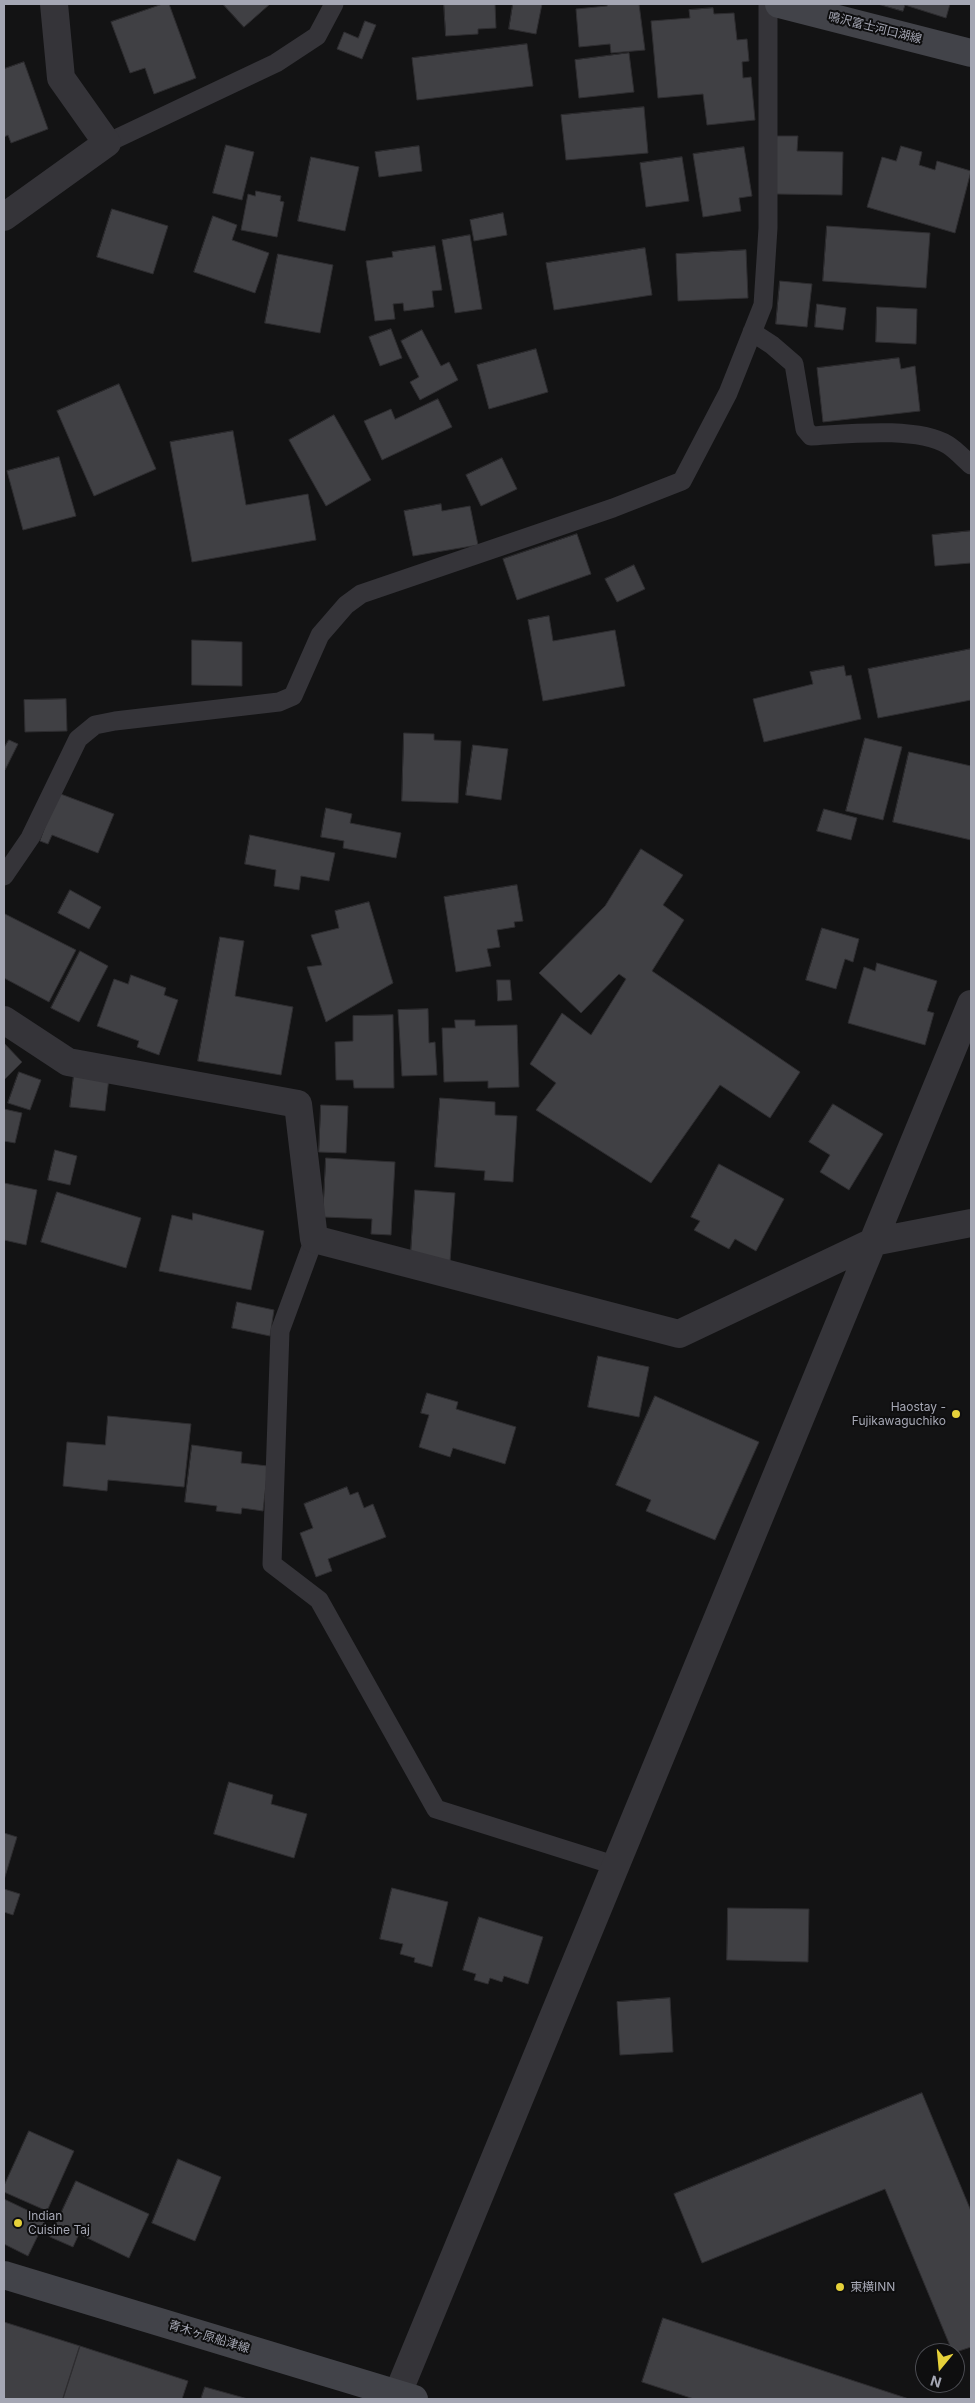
<!DOCTYPE html>
<meta charset="utf-8">
<style>
body{margin:0}
#map{position:relative;width:975px;height:2403px;overflow:hidden;background:#131314;font-family:Inter,sans-serif}
canvas{display:block}
.frame{position:absolute;inset:0;border:5px solid #a5a7b4;pointer-events:none}
.north{position:absolute;left:915px;top:2343px;width:50px;height:50px;box-sizing:border-box;background:#0e0e0f;border:1px solid #4a4b51;border-radius:50%;rotate:197deg;font-size:14px;font-weight:700;line-height:20px;text-align:center;color:#a5a7b4}
.north::after{content:'';display:block;margin:auto;width:18px;height:22px;background:#e6d13a;clip-path:polygon(50% 0,100% 100%,50% 72%,0 100%)}
</style>
<div id="map">
<canvas width="975" height="2403"></canvas>
<div class="frame"></div>
<div class="north">N</div>
</div>
<script>
const ctx = document.querySelector('canvas').getContext('2d');
ctx.lineJoin = 'round';
function fillPath(path, color) { ctx.fillStyle = color; ctx.fill(path, 'evenodd'); }
function strokePath(path, color, width, dash) { ctx.strokeStyle = color; ctx.lineWidth = width; ctx.lineCap = dash ? 'butt' : 'round'; ctx.setLineDash(dash || []); ctx.stroke(path); }
function label(font, color, halo, rows, align = 'center') {
  ctx.font = font + ' Inter,"Noto Sans JP",sans-serif'; ctx.lineWidth = 4; ctx.setLineDash([]); ctx.textBaseline = 'middle'; ctx.strokeStyle = halo; ctx.fillStyle = color; for (const [text, x, y, turn = 0] of rows) {
    ctx.save(); ctx.translate(x, y); ctx.rotate((+turn || 0) * Math.PI / 180); ctx.textAlign = isNaN(turn) ? turn : align; if (halo) ctx.strokeText(text, 0, 0); ctx.fillText(text, 0, 0); ctx.restore();
  }
}
const building = new Path2D(`
 M163,4H169L196,78L154,94L145,68L130,73L111,22Z
 M223,4H270L244,27Z
 M444,4H495L496,28L478,29V34L446,36Z
 M513,4H542L536,34L509,29Z
 M607,4H639L645,50L611,53L610,44L579,47L576,9L607,6Z
 M878,4H950L946,18L905,5L903,11Z
 M713,8L714,14L734,13L737,40L747,39L749,61L742,62L743,78L751,77L755,120L707,125L703,94L658,98L651,21L690,18L689,10Z
 M365,21L376,25L362,59L337,49L344,32L358,38Z
 M527,44L533,86L417,100L412,58Z
 M629,53L634,92L579,98L575,60Z
 M24,62L48,129L11,143L8,135L4,137V69Z
 M644,107L648,153L566,160L561,115Z
 M777,136H798L797,151L843,152L842,195L775,194Z
 M226,145L254,152L242,200L213,193Z
 M419,146L422,171L379,177L375,152Z
 M901,146L922,152L919,165L935,170L937,161L971,171L955,233L867,207L882,157L896,161Z
 M744,147L752,196L739,198L741,211L703,217L693,154Z
 M311,157L359,167L345,231L298,221Z
 M682,157L689,201L646,207L640,163Z
 M256,191L281,196L280,201L284,202L277,237L241,230L248,194L255,196Z
 M112,209L168,226L153,274L97,257Z
 M503,213L507,235L474,241L470,220Z
 M213,216L237,225L232,240L269,253L255,293L194,272Z
 M827,226L930,233L926,288L823,281Z
 M470,235L482,309L455,313L442,240Z
 M435,246L442,290L432,291L434,307L404,311L403,303L393,304L395,319L375,321L366,261L393,257L392,252Z
 M645,248L652,295L554,310L546,263Z
 M746,250L748,298L678,301L676,254Z
 M278,254L333,265L320,333L265,323Z
 M780,281L812,284L807,327L776,324Z
 M817,304L846,308L843,330L815,327Z
 M877,307L917,309L916,344L876,342Z
 M391,329L402,358L380,366L369,337Z
 M422,330L441,366L449,362L458,380L420,400L410,382L419,377L401,341Z
 M536,349L548,392L489,409L477,365Z
 M899,358L901,369L915,366L920,411L823,422L817,368Z
 M119,384L156,469L94,496L57,411Z
 M438,399L452,427L382,460L364,421L391,409L395,419Z
 M334,415L371,480L326,506L289,440Z
 M233,431L246,505L308,494L316,540L192,562L170,442Z
 M59,457L76,516L23,530L7,471Z
 M502,458L517,489L481,506L466,475Z
 M441,504L442,511L470,506L478,545L413,556L404,511Z
 M971,531V563L935,566L932,535Z
 M577,534L591,574L517,600L503,559Z
 M634,565L645,589L617,602L605,579Z
 M549,616L553,641L615,630L625,686L543,701L528,620Z
 M192,640L242,642V686L192,685Z
 M971,649V700L878,718L868,669Z
 M844,666L846,676L851,675L861,719L764,742L753,699L813,684L810,672Z
 M66,699L67,731L25,732L24,700Z
 M404,733L434,734V740L461,741L458,803L402,801Z
 M865,738L902,747L883,820L846,811Z
 M9,740L18,744L5,770L4,748Z
 M473,745L508,749L501,800L466,795Z
 M909,752L971,766V840L893,822Z
 M58,793L114,814L98,853L52,835L48,844L40,841Z
 M326,808L352,814L350,823L401,833L396,858L343,848L344,841L321,837Z
 M824,809L857,818L851,840L817,831Z
 M250,835L335,853L329,881L301,876L299,890L274,886L276,870L245,864Z
 M641,849L683,875L663,905L684,920L652,971L800,1072L770,1118L720,1085L651,1183L536,1110L556,1083L530,1064L562,1013L591,1035L626,979L619,974L581,1013L539,973L605,906Z
 M517,885L523,921L514,922L515,927L497,930L500,947L487,949L491,966L456,972L444,897Z
 M70,890L101,907L89,929L58,913Z
 M369,902L393,983L326,1022L307,967L322,965L311,935L339,928L335,911Z
 M5,914L76,950L49,1002L4,978Z
 M822,928L859,939L853,962L845,959L836,989L806,980Z
 M220,937L244,941L235,996L293,1007L281,1075L198,1061Z
 M80,951L108,966L79,1022L51,1008Z
 M877,963L937,981L927,1011L934,1013L925,1045L848,1023L864,967L875,971Z
 M131,975L166,988L164,995L178,1000L159,1055L137,1047L139,1041L97,1026L114,979L128,984Z
 M497,980H510L512,1000L498,1001Z
 M428,1009L429,1043L435,1042L437,1075L402,1076L398,1010Z
 M393,1015L394,1088H354L353,1080H336L335,1042L353,1041V1016Z
 M455,1020H475V1026L517,1025L519,1087L488,1088V1081L444,1082L442,1028H455Z
 M4,1043L22,1062L4,1080Z
 M19,1072L41,1080L30,1110L8,1103Z
 M74,1074L109,1078L105,1111L70,1107Z
 M440,1098L495,1102V1115L517,1116L513,1182L484,1180L485,1171L435,1167Z
 M833,1104L883,1134L849,1190L820,1172L830,1155L809,1142Z
 M321,1105L348,1106L346,1153L319,1152Z
 M4,1109L22,1113L15,1143L4,1141Z
 M55,1150L77,1156L70,1185L48,1180Z
 M326,1158L395,1162L391,1235L371,1234L372,1219L323,1217Z
 M719,1164L784,1199L756,1251L735,1239L729,1249L694,1230L700,1221L691,1217Z
 M4,1183L37,1190L26,1245L4,1240Z
 M415,1190L455,1193L450,1262L411,1251Z
 M57,1192L141,1218L126,1268L41,1242Z
 M193,1213L264,1231L251,1290L159,1271L172,1215L192,1220Z
 M237,1302L274,1310L270,1336L232,1328Z
 M598,1356L649,1367L639,1417L588,1407Z
 M427,1393L458,1402L456,1409L516,1427L505,1464L453,1448L450,1457L419,1447L429,1415L421,1413Z
 M655,1396L759,1442L715,1540L646,1511L651,1500L616,1485Z
 M108,1416L191,1424L184,1487L108,1480L107,1491L63,1486L67,1442L105,1445Z
 M192,1445L242,1452L241,1463L268,1466L263,1511L242,1508L241,1514L216,1511L217,1506L185,1502Z
 M347,1487L350,1495L358,1492L364,1508L373,1504L386,1537L328,1559L332,1571L316,1577L300,1533L313,1528L304,1504Z
 M229,1782L273,1795L271,1804L307,1814L294,1858L214,1834Z
 M4,1833L17,1837L4,1880Z
 M392,1888L448,1902L432,1967L414,1962L415,1958L400,1954L403,1944L380,1939Z
 M4,1889L20,1894L13,1915L4,1912Z
 M728,1908L809,1909L808,1962L727,1960Z
 M479,1917L543,1937L528,1984L504,1976L502,1982L490,1978L488,1984L474,1980L476,1974L463,1970Z
 M670,1998L673,2052L620,2055L617,2002Z
 M922,2093L971,2211V2347L953,2353L885,2189L702,2263L674,2194Z
 M29,2131L74,2151L47,2211L4,2192V2186Z
 M178,2159L221,2177L195,2241L152,2223Z
 M76,2181L149,2214L129,2258L79,2234L73,2247L50,2237Z
 M4,2199L46,2219L28,2256L4,2244Z
 M663,2318L909,2399H694L642,2382Z
 M4,2322L80,2346L63,2399H4Z
 M80,2346L188,2381L182,2399H63Z
 M205,2387L248,2399H201Z`);
fillPath(building, '#404044');
strokePath(building, '#2e2d30', 1);
strokePath(new Path2D(`
 M107,143L276,63L317,36L334,4
 M752,332L772,345L794,364L805,429L811,436C847,434 917,426 948,445C956,450 964,459 971,465
 M4,876L30,838L78,739L95,725L115,721L279,702L293,696L320,635L346,605L361,594L613,508L682,481L728,393L763,305L768,228V4
 M314,1239L280,1331L272,1564L319,1600L436,1809L617,1866`), '#353439', 19);
strokePath(new Path2D(`
 M4,217L107,143L61,78L54,4
 M4,1020L68,1062L298,1104L314,1239L679,1334L873,1242L971,1223
 M398,2393L971,1004`), '#353439', 28);
strokePath(new Path2D(`
 M779,4L971,53
 M4,2275L414,2399`), '#424349', 28);
for (const [x, y, r, color] of [
 [956,1414,5,"#e6d13a"],
 [18,2223,5,"#e6d13a"],
 [840,2287,5,"#e6d13a"]
]) { const dot = new Path2D(); dot.arc(x, y, r, 0, 2 * Math.PI); ctx.fillStyle = color; ctx.fill(dot); strokePath(dot, '#0e0e0f', 2); }
label('12px', '#a5a7b4', '#0e0e0f', [
 ["鳴沢富士河口湖線",875,28,14],
 ["青木ヶ原船津線",209,2337,17]
]);
label('12px', '#a5a7b4', '#0e0e0f', [
 ["Haostay -",946,1407,"right"],
 ["Fujikawaguchiko",946,1421,"right"],
 ["Indian",28,2216],
 ["Cuisine Taj",28,2230],
 ["東横INN",850,2287]
], 'left');
</script>
